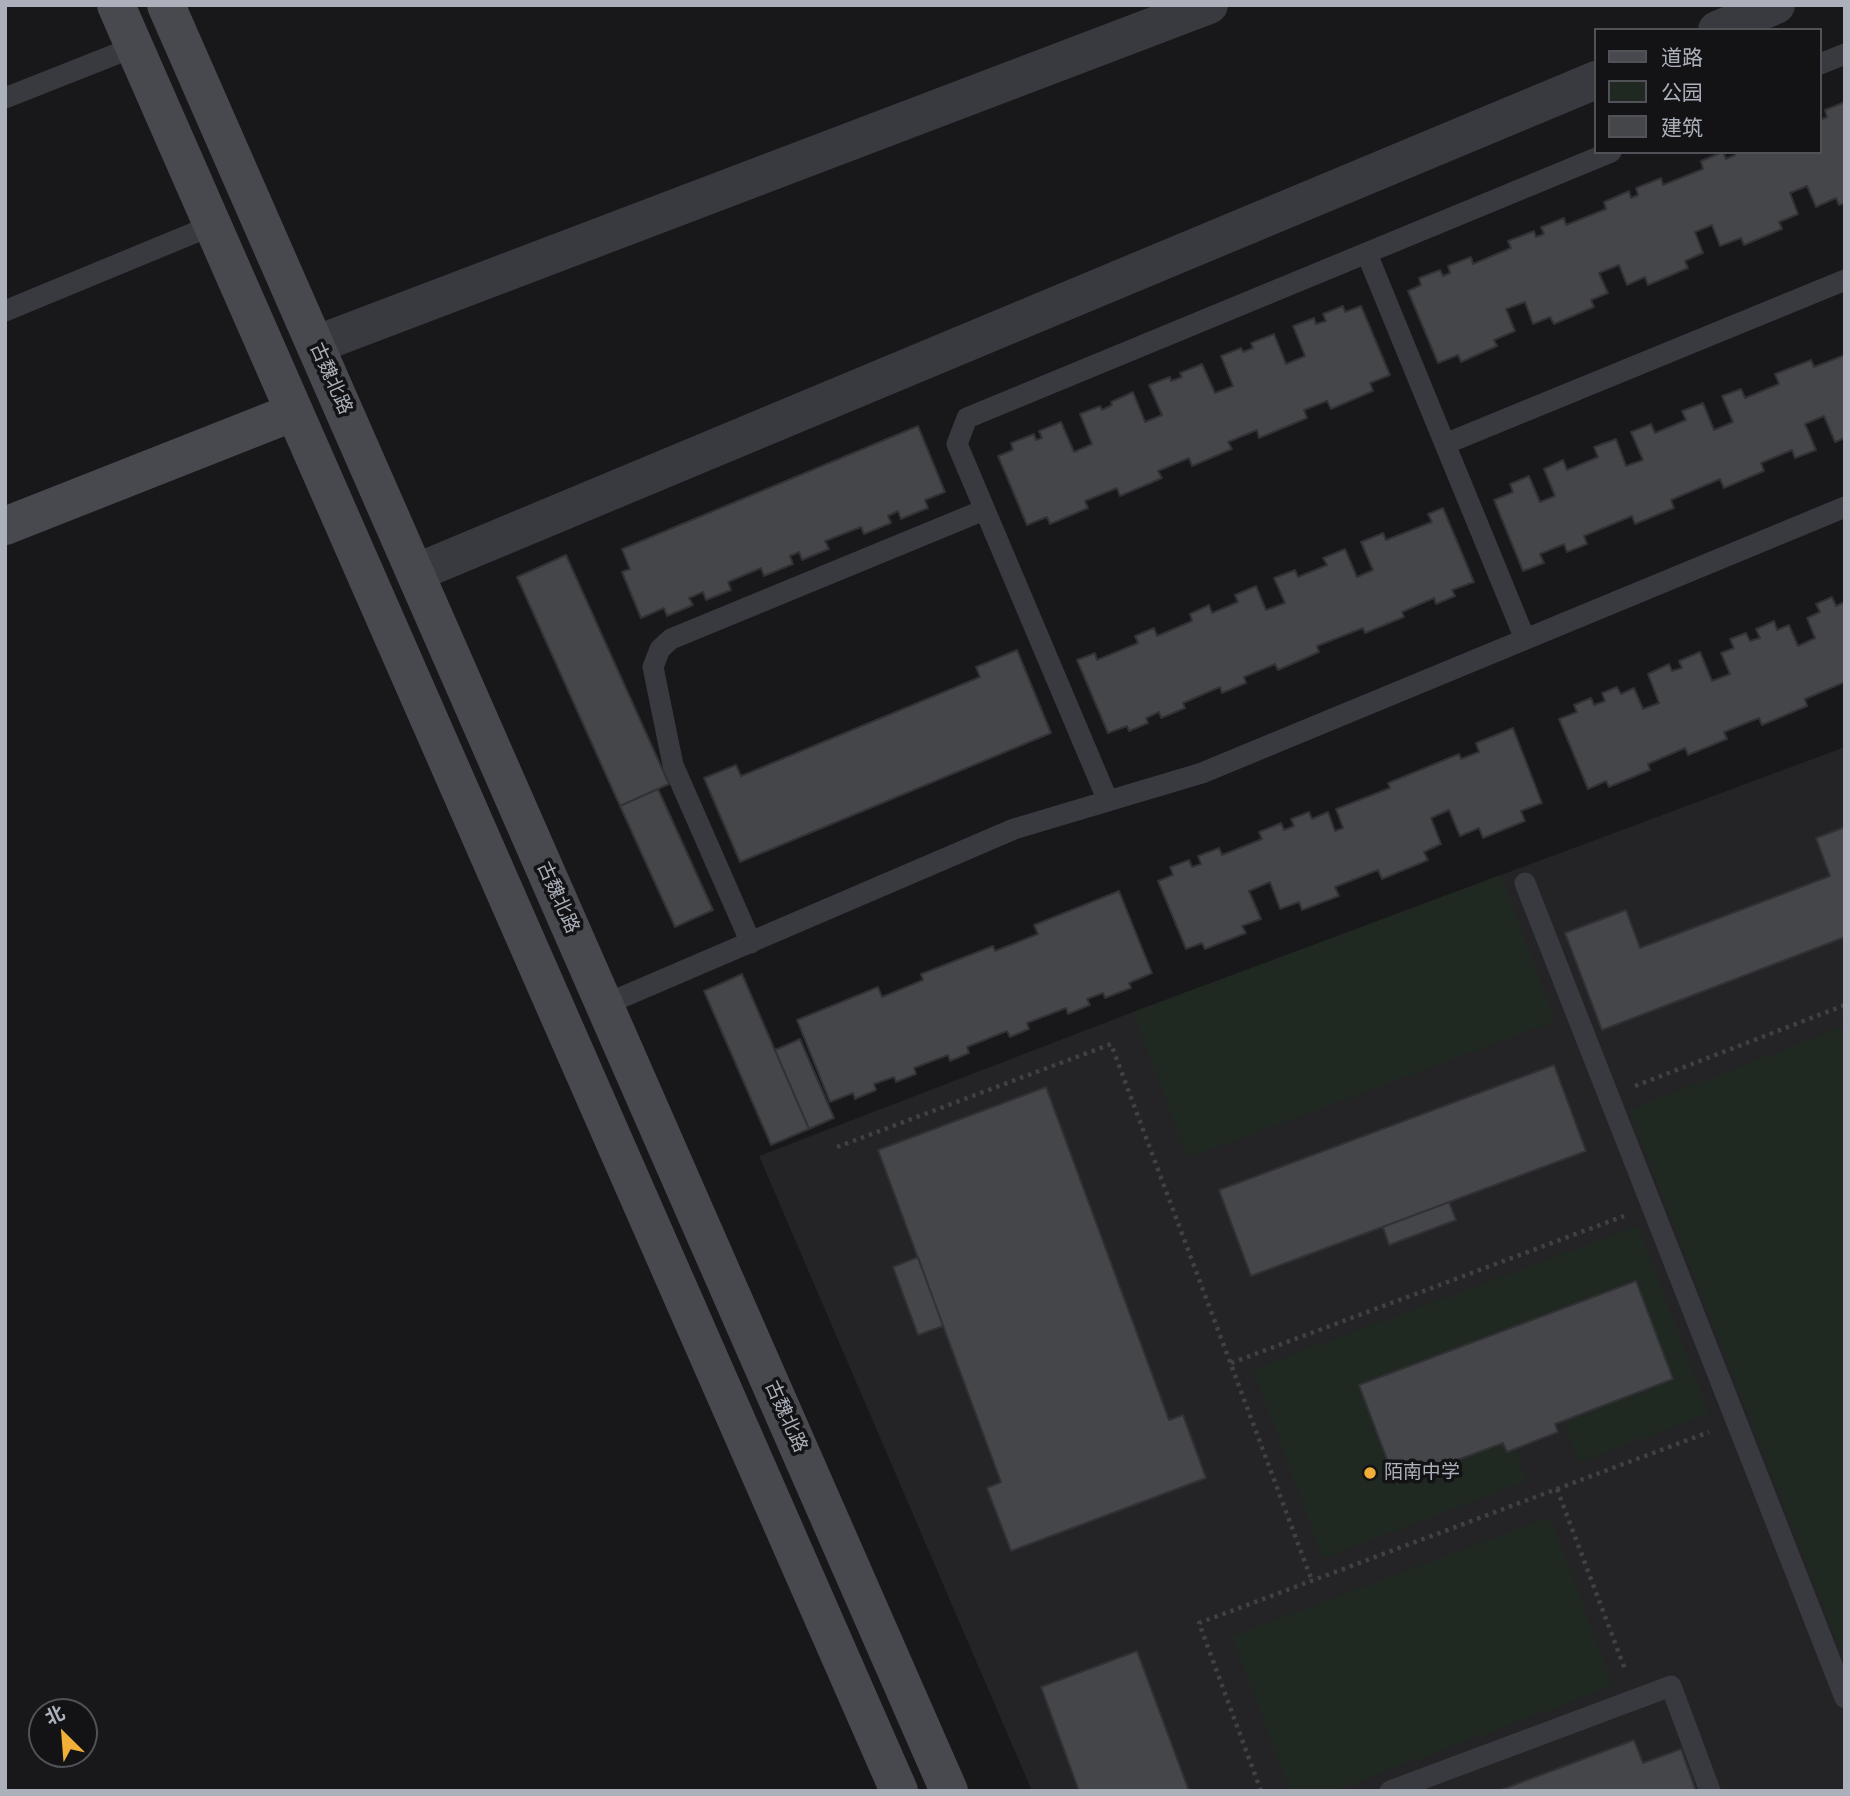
<!DOCTYPE html>
<meta charset="utf-8">
<style>
body{margin:0}
#map{position:relative;width:1850px;height:1796px;overflow:hidden;background:#18181a;font-family:"Nunito Sans","Noto Sans SC",sans-serif}
canvas{display:block}
.frame{position:absolute;inset:0;border:7px solid #abb0ba;pointer-events:none}
.legend{position:absolute;left:1594px;top:28px;width:228px;height:126px;box-sizing:border-box;background:#131315;border:2px solid #505257;margin:0;padding:9px 12px;list-style:none;font-size:21px;color:#abb0ba}
.legend li{display:flex;align-items:center;gap:14px;height:35px}
.legend b{width:35px;border:2px solid #505257}
.north{position:absolute;left:28px;top:1698px;width:70px;height:70px;box-sizing:border-box;background:#131315;border:2px solid #505257;border-radius:50%;rotate:335deg;font-size:19px;font-weight:700;line-height:28px;text-align:center;color:#abb0ba}
.north::after{content:'';display:block;margin:auto;width:24px;height:32px;background:#f1af3a;clip-path:polygon(50% 0,100% 100%,50% 72%,0 100%)}
</style>
<div id="map">
<canvas width="1850" height="1796"></canvas>
<div class="frame"></div>
<ul class="legend">
<li><b style="height:9px;background:#47494f"></b>道路</li>
<li><b style="height:19px;background:#202921"></b>公园</li>
<li><b style="height:19px;background:#45464a"></b>建筑</li>
</ul>
<div class="north">北</div>
</div>
<script>
const ctx = document.querySelector('canvas').getContext('2d');
ctx.lineJoin = 'round';
function fillPath(path, color) { ctx.fillStyle = color; ctx.fill(path, 'evenodd'); }
function strokePath(path, color, width, dash) { ctx.strokeStyle = color; ctx.lineWidth = width; ctx.lineCap = dash ? 'butt' : 'round'; ctx.setLineDash(dash || []); ctx.stroke(path); }
function label(font, color, halo, rows, align = 'center') {
  ctx.font = font + ' "Nunito Sans","Noto Sans SC",sans-serif'; ctx.lineWidth = 7; ctx.setLineDash([]); ctx.textBaseline = 'middle'; ctx.strokeStyle = halo; ctx.fillStyle = color; for (const [text, x, y, turn = 0] of rows) {
    ctx.save(); ctx.translate(x, y); ctx.rotate((+turn || 0) * Math.PI / 180); ctx.textAlign = isNaN(turn) ? turn : align; if (halo) ctx.strokeText(text, 0, 0); ctx.fillText(text, 0, 0); ctx.restore();
  }
}
fillPath(new Path2D(`
 M1845,747V1791H1032L759,1156L1133,1012Z`), '#242427');
fillPath(new Path2D(`
 M1501,875L1555,1021L1188,1158L1133,1012Z
 M1845,1026V1661L1629,1110Z
 M1638,1226L1709,1414L1579,1462L1563,1420L1673,1379L1636,1281L1360,1384L1396,1483L1503,1443L1507,1451L1515,1449L1527,1481L1323,1558L1253,1369Z
 M1550,1517L1613,1686L1333,1791H1290L1232,1636Z`), '#202921');
const building = new Path2D(`
 M1845,102V203L1839,205L1836,198L1816,207L1807,186L1790,193L1798,214L1779,222L1782,229L1744,245L1741,238L1720,246L1712,225L1695,232L1703,253L1685,261L1688,268L1648,285L1645,277L1627,285L1619,265L1599,273L1608,293L1591,300L1594,307L1554,324L1550,317L1533,324L1525,302L1506,309L1515,331L1494,340L1497,346L1461,362L1458,355L1438,363L1408,291L1421,285L1419,278L1440,270L1443,276L1450,273L1448,266L1471,257L1473,264L1511,248L1508,241L1534,231L1536,237L1544,234L1541,227L1564,218L1566,225L1606,209L1604,202L1629,191L1631,198L1638,195L1636,188L1661,178L1663,185L1703,169L1701,161L1723,152L1726,159L1735,155L1734,152H1820V120L1827,117L1825,110Z
 M1343,306L1345,312L1361,306L1390,375L1370,383L1373,391L1331,409L1327,401L1304,410L1307,418L1259,438L1257,430L1228,442L1232,449L1192,466L1189,458L1158,471L1162,478L1120,496L1117,488L1085,501L1088,508L1050,524L1047,517L1027,525L998,456L1013,450L1011,443L1034,434L1036,440L1042,438L1039,431L1061,422L1074,452L1092,444L1080,414L1100,406L1102,410L1112,405L1111,402L1133,392L1145,422L1162,415L1149,385L1170,377L1171,381L1182,377L1180,373L1202,364L1215,393L1233,386L1221,356L1241,348L1243,352L1253,348L1251,343L1274,334L1286,364L1305,356L1293,326L1314,318L1316,324L1326,321L1323,314Z
 M1845,355V438L1835,442L1824,416L1805,424L1816,450L1795,458L1792,450L1761,463L1764,471L1724,488L1720,479L1671,500L1674,508L1635,524L1632,516L1584,536L1587,544L1567,552L1564,544L1540,554L1544,563L1523,571L1494,500L1513,492L1510,484L1529,476L1540,502L1555,496L1544,469L1563,460L1567,470L1598,457L1594,447L1616,439L1626,466L1643,460L1631,432L1651,424L1655,433L1686,420L1682,411L1703,403L1714,430L1733,422L1722,396L1741,389L1745,398L1779,384L1775,374L1811,360L1814,367Z
 M918,426L945,492L925,500L928,508L901,519L898,511L888,516L891,523L864,534L861,527L825,541L829,549L802,560L799,552L790,556L793,564L764,576L761,568L728,582L731,590L706,600L703,592L689,598L693,605L667,616L664,608L641,618L622,572L630,569L622,549Z
 M1443,508L1474,582L1452,590L1455,596L1436,604L1434,598L1402,612L1404,617L1365,633L1363,628L1317,646L1319,652L1278,670L1275,664L1244,677L1246,683L1222,693L1220,687L1183,703L1185,708L1161,718L1159,712L1146,718L1148,723L1129,731L1127,726L1108,733L1077,660L1095,653L1097,660L1138,643L1135,636L1154,628L1157,636L1192,621L1190,614L1209,605L1212,613L1238,602L1235,595L1256,586L1266,610L1285,603L1274,578L1295,570L1298,577L1327,565L1323,558L1345,549L1357,577L1373,570L1361,542L1383,533L1386,540L1432,522L1428,514Z
 M566,555L669,784L620,806L517,577Z
 M1832,597L1836,606L1845,602V682L1805,699L1807,706L1762,725L1759,718L1724,732L1727,739L1688,755L1685,748L1648,764L1650,770L1609,787L1606,781L1588,789L1559,719L1577,712L1574,705L1591,698L1594,705L1605,701L1602,693L1617,687L1621,694L1634,688L1643,709L1659,703L1648,674L1669,664L1672,671L1682,668L1679,661L1700,652L1712,681L1730,674L1721,653L1734,648L1730,639L1746,633L1750,641L1760,638L1756,629L1774,621L1777,630L1789,625L1798,646L1815,638L1807,618L1820,612L1816,604Z
 M1017,650L1051,733L740,862L704,778L736,765L741,776L980,677L976,667Z
 M1513,728L1542,803L1521,811L1525,821L1483,838L1479,828L1460,836L1449,810L1431,818L1441,844L1424,852L1428,860L1382,879L1378,870L1335,887L1339,896L1302,910L1299,902L1280,909L1270,882L1249,891L1261,919L1242,926L1246,933L1205,949L1202,943L1186,949L1158,881L1173,875L1170,867L1189,860L1192,867L1201,864L1198,856L1219,848L1222,855L1262,839L1259,832L1281,823L1284,830L1294,826L1291,819L1309,812L1312,819L1328,812L1335,831L1343,828L1336,809L1390,788L1388,783L1459,754L1461,759L1479,752L1476,743Z
 M658,789L713,910L675,927L620,806Z
 M1845,827V937L1602,1030L1565,933L1626,910L1640,948L1830,876L1816,838Z
 M1119,891L1152,973L1129,983L1131,988L1105,998L1103,993L1087,999L1090,1005L1068,1014L1066,1008L1027,1023L1029,1029L1010,1037L1007,1031L967,1047L969,1053L950,1061L948,1055L914,1068L916,1074L896,1082L894,1077L874,1084L876,1090L855,1099L853,1093L830,1102L797,1020L878,987L882,997L923,980L921,974L993,946L995,951L1038,934L1034,925Z
 M742,974L809,1129L771,1145L704,991Z
 M800,1039L834,1118L809,1129L775,1050Z
 M1554,1065L1586,1151L1251,1276L1219,1190Z
 M1046,1087L1169,1420L1183,1415L1206,1478L1011,1551L987,1488L1001,1482L878,1150Z
 M1449,1202L1456,1220L1389,1245L1383,1227Z
 M918,1257L943,1326L918,1335L893,1267Z
 M1636,1281L1673,1379L1555,1424L1558,1432L1507,1452L1503,1443L1396,1483L1359,1385Z
 M1137,1651L1189,1791H1079L1041,1687Z
 M1634,1740L1643,1763L1681,1749L1696,1791H1498Z`);
fillPath(building, '#45464a');
strokePath(building, '#323236', 2);
strokePath(new Path2D(`
 M1635,1086L1845,1005
 M837,1147L1111,1044L1312,1581
 M1231,1363L1624,1216
 M1557,1489L1626,1672
 M1261,1791L1199,1623L1709,1432`), '#3f4146', 4.5, [3.5, 5]);
strokePath(new Path2D(`
 M1820,64L1845,54
 M5,98L134,47
 M1367,254L1525,639
 M5,311L213,225
 M1445,444L1845,280
 M1108,801L957,444L967,418L1611,152
 M1525,883L1845,1698
 M751,943L673,765L653,667L660,649L671,639L984,510
 M604,1005L1014,829L1202,773L1845,507
 M1390,1791L1671,1686L1710,1791`), '#393a3f', 21);
strokePath(new Path2D(`
 M1717,30L1776,5
 M315,345L1209,5
 M415,573L1596,80`), '#393a3f', 38);
strokePath(new Path2D(`
 M116,5L899,1791
 M166,5L949,1791
 M5,526L294,412`), '#47494f', 38);
for (const [x, y, r, color] of [
 [1370,1473,7,"#f1af3a"]
]) { const dot = new Path2D(); dot.arc(x, y, r, 0, 2 * Math.PI); ctx.fillStyle = color; ctx.fill(dot); strokePath(dot, '#131315', 2.5); }
label('19px', '#abb0ba', '#131315', [
 ["古魏北路",330,379,66],
 ["古魏北路",557,898,66],
 ["古魏北路",785,1417,66]
]);
label('19px', '#abb0ba', '#131315', [
 ["陌南中学",1384,1473]
], 'left');
</script>
